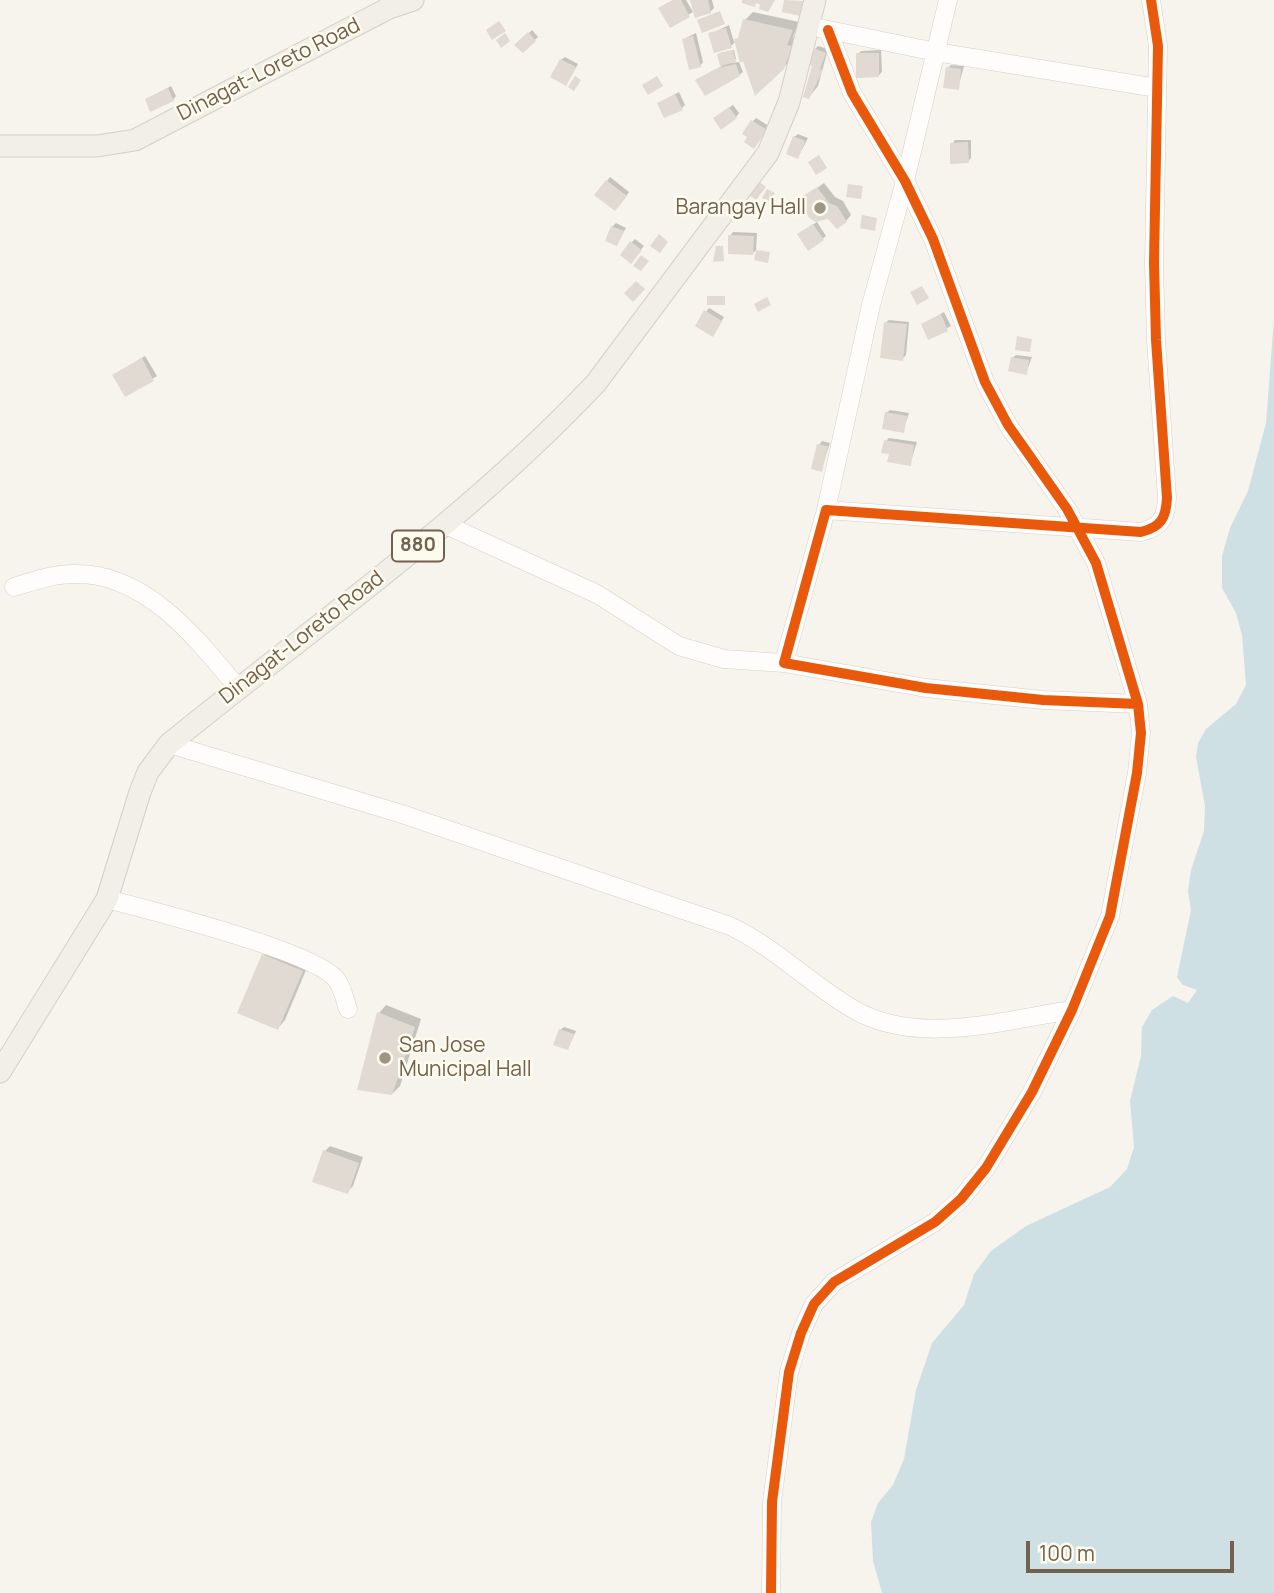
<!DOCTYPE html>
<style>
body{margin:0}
#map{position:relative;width:1274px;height:1593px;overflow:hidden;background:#f6f4ec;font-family:Manrope,sans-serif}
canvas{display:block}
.scale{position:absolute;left:1026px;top:1541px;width:208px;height:32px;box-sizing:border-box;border:4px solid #72614e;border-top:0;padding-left:9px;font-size:21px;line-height:24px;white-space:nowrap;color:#72614e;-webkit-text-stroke:5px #fdfaee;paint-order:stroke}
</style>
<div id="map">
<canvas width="1274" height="1593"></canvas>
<div class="scale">100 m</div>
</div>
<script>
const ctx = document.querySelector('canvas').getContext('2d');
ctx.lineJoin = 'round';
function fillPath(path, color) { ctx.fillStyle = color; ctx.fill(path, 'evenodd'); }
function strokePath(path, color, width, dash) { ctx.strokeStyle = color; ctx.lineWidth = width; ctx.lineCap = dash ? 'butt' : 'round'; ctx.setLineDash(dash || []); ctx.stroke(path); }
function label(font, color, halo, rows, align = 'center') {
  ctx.font = font + ' Manrope,sans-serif'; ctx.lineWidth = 5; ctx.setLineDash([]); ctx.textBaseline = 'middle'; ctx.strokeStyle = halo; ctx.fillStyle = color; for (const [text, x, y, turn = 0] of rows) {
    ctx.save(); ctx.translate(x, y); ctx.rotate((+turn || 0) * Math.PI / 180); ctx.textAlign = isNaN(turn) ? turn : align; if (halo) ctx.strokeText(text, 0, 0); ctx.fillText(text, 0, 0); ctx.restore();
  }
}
fillPath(new Path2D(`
 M1274,319V1593H882L873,1561L871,1522L878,1503L893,1485L904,1459L916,1390L932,1343L964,1305L974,1274L991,1251L1026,1226L1110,1187L1127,1169L1134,1147L1130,1101L1141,1056L1142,1027L1152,1010L1173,996L1188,1003L1197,990L1183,985L1177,977L1191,910L1188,891L1191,870L1204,831L1205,806L1196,757L1198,743L1206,729L1236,704L1246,685L1242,635L1236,613L1222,588V556L1230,528L1248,491L1266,423Z`), '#cfe0e5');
fillPath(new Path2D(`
 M673,0H686L693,12L670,25L664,5Z
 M692,0H712L714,8L710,12Z
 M753,12L799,22L793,37L798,39L792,59L783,68L736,41L731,46L710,34L729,25L734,42L740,36L745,20Z
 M532,30L538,37L523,51L517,45Z
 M696,33L703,62L700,66L684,39Z
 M818,46L828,49L818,86L809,97L815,49Z
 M734,50L736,59L732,63L739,62L743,72L739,75L701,77L722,66L720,53Z
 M881,50L882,72L878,76L858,54L861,51Z
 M565,57L578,64L569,80L561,60Z
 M951,65L964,66L958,88L948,68Z
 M171,86L176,96L173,100L147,99Z
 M679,92L685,105L682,108L659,103Z
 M733,105L739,113L736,117L718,115Z
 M756,118L769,126L757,143L753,121Z
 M798,134L808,138L798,157L794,137Z
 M955,140H971V158L968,161L952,144Z
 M610,177L629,192L619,206L607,181Z
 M824,183L835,197L843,201L851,215L846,221L829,217L813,220L805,210L802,199Z
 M817,222L826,236L822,239L803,231Z
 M616,223L626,228L617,244L612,227Z
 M733,232L757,233L756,250L753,253L730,236Z
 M635,239L644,246L634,258L632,242Z
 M709,308L724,317L716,331L706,312Z
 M944,312L951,326L929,338L923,324Z
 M889,320L909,322L906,355L902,359L885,323Z
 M1016,355L1032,357L1026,373L1012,358Z
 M145,356L157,376L126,395L118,372Z
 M890,410L909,413L903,431L886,413Z
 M889,438L917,442L910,464L891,453L886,441Z
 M822,441L830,443L821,470L819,445Z
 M271,947L309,963L285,1020L278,1028L264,955Z
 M386,1005L421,1019L400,1086L392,1094L359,1088L379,1013Z
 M564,1027L576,1031L568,1048L560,1030Z
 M330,1146L363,1157L353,1186L347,1192L325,1151Z`), '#0003');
fillPath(new Path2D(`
 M673,0H681L690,17L670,28L658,8Z
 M690,0H708L711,13L695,18Z
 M742,0H775L768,12L759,9L760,5L756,3L755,7L742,3Z
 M784,0L803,1L800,16L782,12Z
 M720,11L725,24L702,33L697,20Z
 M743,19L793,30L787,45L792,46L784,69L755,96L743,61L740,63L734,39L738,38Z
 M499,21L506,31L492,40L486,30Z
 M726,28L732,48L714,53L708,33Z
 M528,32L536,41L523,53L514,45Z
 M505,33L510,41L501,48L496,40Z
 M693,36L701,67L689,70L682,39Z
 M813,48L826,53L820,69L823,70L809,99L803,97L812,66L808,64Z
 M733,50L736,62L720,66L717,54Z
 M856,53H879V77L856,78Z
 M560,59L576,67L566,86L550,77Z
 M736,64L740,76L705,96L695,80L718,68Z
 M946,67L961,69L959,90L943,88Z
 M575,76L581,80L574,91L568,87Z
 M657,76L663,86L648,95L642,85Z
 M168,88L174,101L150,112L145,99Z
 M675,94L683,110L664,118L657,103Z
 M729,107L737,118L721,130L713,118Z
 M751,120L767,130L754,149L744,142L747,137L742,134Z
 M793,136L805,141L798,159L786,154Z
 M968,142L969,163L950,164V143Z
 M819,155L827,168L816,175L808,162Z
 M606,180L627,196L615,211L594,195Z
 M758,181L766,187L756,200L748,194Z
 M848,184L863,186L861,199L846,197Z
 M817,187L829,203L837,206L847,222L844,224L837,229L828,219L816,222L809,218L800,198Z
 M767,189L775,193L771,202L762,198Z
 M862,215L877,218L875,231L860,228Z
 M813,224L824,240L808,251L797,234Z
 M611,226L624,231L617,246L605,241Z
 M659,234L668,242L660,253L650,246Z
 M728,235L754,236L753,255L728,254Z
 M630,241L642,250L631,264L620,255Z
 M716,246H723L724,261L713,262Z
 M756,250L770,252L768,263L754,260Z
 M641,255L649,261L641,271L633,266Z
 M636,281L645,289L633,302L624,293Z
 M922,286L929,298L917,305L910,292Z
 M707,296H725V305H707Z
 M767,297L771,305L758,312L754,304Z
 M704,310L722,321L713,337L695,326Z
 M941,314L948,331L928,340L921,324Z
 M884,322L907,324L903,361L880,358Z
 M1017,336L1032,339L1030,352L1015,350Z
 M1011,357L1029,360L1027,375L1008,371Z
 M142,358L154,381L125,397L112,375Z
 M885,412L907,416L904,433L882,429Z
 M884,440L914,445L911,466L887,462L889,454L881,453Z
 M817,444L828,446L822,472L811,469Z
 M262,954L303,971L278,1030L237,1013Z
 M377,1012L415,1027L392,1095L357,1090Z
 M559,1029L574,1034L568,1050L553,1045Z
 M323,1150L359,1163L348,1194L312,1182Z`), '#e0dad2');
const minor = new Path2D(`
 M819,28L936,52L1157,88
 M826,510L871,305L905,181L948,0
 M444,524L597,594L679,646L724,659L784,663
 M14,587C34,581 56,573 77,574C147,574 198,640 238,688
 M1138,704L1043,700L926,688L784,663L826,510L1141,532C1161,527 1166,518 1167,498L1156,340L1154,263L1158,46L1151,0
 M169,744L402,814L730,926C776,948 810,984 853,1009C917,1047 1003,1020 1072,1010
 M107,899C149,910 313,951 336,979C342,986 345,1000 348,1009
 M771,1593L772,1502L789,1372L801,1333L814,1304L834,1282L935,1222L961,1199L986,1168L1032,1092L1072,1010L1110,916L1137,773L1141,733L1138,704L1096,563L1067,509L1008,425L985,382L933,239L905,181L852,93L828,30`);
const major = new Path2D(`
 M0,146H97L135,140L389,8L413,0
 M0,1072L107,899L140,792L148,772L169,744C313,627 468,519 596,383L768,153L789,102L815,0`);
strokePath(minor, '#d4d0c9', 19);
strokePath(major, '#d5cfc7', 23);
strokePath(minor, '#fefdfc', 18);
strokePath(major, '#f1efe7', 21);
strokePath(new Path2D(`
 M1138,704L1043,700L926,688L784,663L826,510L1141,532C1161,527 1166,518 1167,498L1156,340L1154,263L1158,46L1151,0
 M771,1593L772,1502L789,1372L801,1333L814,1304L834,1282L935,1222L961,1199L986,1168L1032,1092L1072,1010L1110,916L1137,773L1141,733L1138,704L1096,563L1067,509L1008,425L985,382L933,239L905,181L852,93L828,30`), '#e8590c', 10);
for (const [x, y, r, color] of [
 [820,208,7,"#a09485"],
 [385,1058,7,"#a09485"]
]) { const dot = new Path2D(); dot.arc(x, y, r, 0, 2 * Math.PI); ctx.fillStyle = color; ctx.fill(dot); strokePath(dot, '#fdfaee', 2.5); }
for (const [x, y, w] of [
 [418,546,52]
]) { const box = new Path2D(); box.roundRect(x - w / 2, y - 15.5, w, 31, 5); ctx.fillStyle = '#fdfaee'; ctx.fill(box); strokePath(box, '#72614e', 2); }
label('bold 19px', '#72614e', null, [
 ["880",418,546]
]);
label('21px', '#72614e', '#fdfaee', [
 ["Dinagat-Loreto Road",269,70,-27],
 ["Dinagat-Loreto Road",302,638,-38]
]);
label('21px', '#72614e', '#fdfaee', [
 ["Barangay Hall",806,208],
 ["San Jose",399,1046,"left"],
 ["Municipal Hall",399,1070,"left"]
], 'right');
</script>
